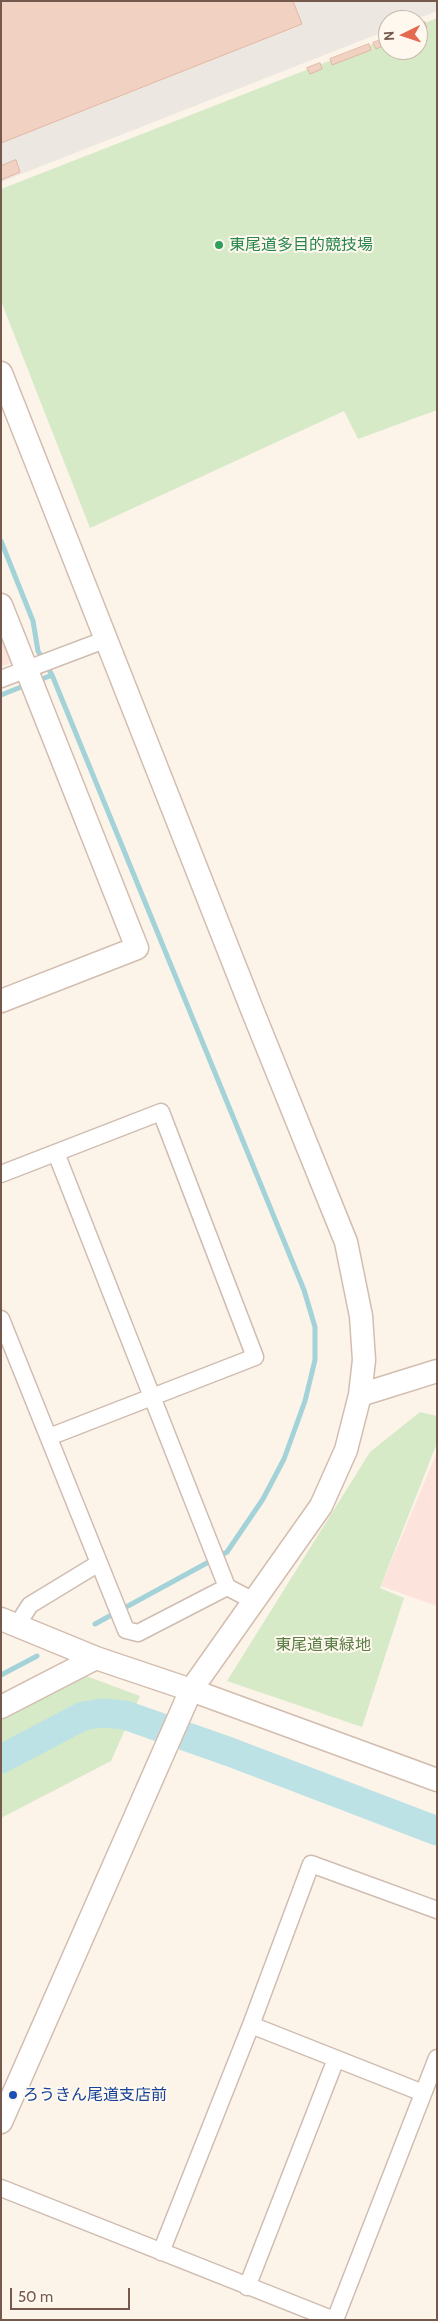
<!DOCTYPE html>
<meta charset="utf-8">
<style>
body{margin:0}
#map{position:relative;width:438px;height:2321px;overflow:hidden;background:#fcf3e9;font-family:Cabin,sans-serif}
canvas{display:block}
.frame{position:absolute;inset:0;border:2px solid #76594d;pointer-events:none}
.north{position:absolute;left:378px;top:10px;width:50px;height:50px;box-sizing:border-box;background:#fff8ef;border:1px solid #c8b8ae;border-radius:50%;rotate:266deg;font-size:14px;font-weight:700;line-height:20px;text-align:center;color:#76594d}
.north::after{content:'';display:block;margin:auto;width:18px;height:22px;background:#e36951;clip-path:polygon(50% 0,100% 100%,50% 72%,0 100%)}
.scale{position:absolute;left:10px;top:2288px;width:120px;height:22px;box-sizing:border-box;border:2px solid #76594d;border-top:0;padding-left:6px;font-size:15px;line-height:18px;white-space:nowrap;color:#76594d;-webkit-text-stroke:4px #fff8ef;paint-order:stroke}
</style>
<div id="map">
<canvas width="438" height="2321"></canvas>
<div class="frame"></div>
<div class="north">N</div>
<div class="scale">50 m</div>
</div>
<script>
const ctx = document.querySelector('canvas').getContext('2d');
ctx.lineJoin = 'round';
function fillPath(path, color) { ctx.fillStyle = color; ctx.fill(path, 'evenodd'); }
function strokePath(path, color, width, dash) { ctx.strokeStyle = color; ctx.lineWidth = width; ctx.lineCap = dash ? 'butt' : 'round'; ctx.setLineDash(dash || []); ctx.stroke(path); }
function label(font, color, halo, rows, align = 'center') {
  ctx.font = font + ' Cabin,"Noto Sans JP",sans-serif'; ctx.lineWidth = 4; ctx.setLineDash([]); ctx.textBaseline = 'middle'; ctx.strokeStyle = halo; ctx.fillStyle = color; for (const [text, x, y, turn = 0] of rows) {
    ctx.save(); ctx.translate(x, y); ctx.rotate((+turn || 0) * Math.PI / 180); ctx.textAlign = isNaN(turn) ? turn : align; if (halo) ctx.strokeText(text, 0, 0); ctx.fillText(text, 0, 0); ctx.restore();
  }
}
fillPath(new Path2D(`
 M1,624L15,661L1,667Z
 M437,1452V1606L381,1586Z`), '#fce4dd');
fillPath(new Path2D(`
 M1,1H437V11L414,20H388V30L1,182Z`), '#ede7e2');
fillPath(new Path2D(`
 M437,18V410L358,439L344,411L90,528L1,301V189L388,38V50H418V26Z
 M420,1412L437,1416V1443L380,1588L404,1598L362,1727L227,1681L370,1452Z
 M78,1673L140,1696L111,1761L1,1818V1715Z`), '#d7eac7');
strokePath(new Path2D(`
 M1,541L33,621L38,651L52,675L304,1290L315,1327V1360L305,1401L284,1459L263,1499L227,1552L95,1624
 M37,681L52,675
 M1,695L26,685
 M1,1675L37,1656`), '#a3d3d8', 5);
strokePath(new Path2D(`
 M1,1759L83,1716L102,1713L125,1715L230,1752L437,1831`), '#bde2e6', 29);
const building = new Path2D(`
 M1,1H293L302,24L1,143Z
 M425,22L427,28L418,32V25Z
 M388,37V44L376,49L373,43Z
 M369,44L371,50L332,65L330,59Z
 M320,63L322,69L310,74L307,68Z
 M16,160L20,172L1,180V166Z`);
fillPath(building, '#f1d1c1');
strokePath(building, '#e3b7a2', 1);
const street = new Path2D(`
 M1,679L107,639
 M56,1153L227,1587L254,1601
 M1,1174L161,1112L255,1357L49,1437
 M1,1319L126,1630L138,1633L227,1587
 M17,1625L30,1605L99,1563
 M251,2025L423,2093
 M1,2188L334,2320
 M161,2252L251,2025L311,1864L437,1910
 M247,2287L336,2059
 M335,2320L437,2058`);
const secondary = new Path2D(`
 M1,373L253,1012L346,1242L361,1316L364,1360L360,1395L346,1450L321,1506L191,1690L1,2122
 M1,605L137,948L1,1001
 M360,1395L437,1371
 M1,1619L96,1658L191,1690L437,1780
 M1,1707L96,1658`);
strokePath(street, '#d0bdb1', 19);
strokePath(secondary, '#d3bdaf', 25);
strokePath(street, '#fff', 16);
strokePath(secondary, '#fff', 22);
for (const [x, y, r, color] of [
 [219,245,5,"#2e9e5b"],
 [13,2095,5,"#1a4fb4"]
]) { const dot = new Path2D(); dot.arc(x, y, r, 0, 2 * Math.PI); ctx.fillStyle = color; ctx.fill(dot); strokePath(dot, '#fff8ef', 2); }
label('16px', '#27864d', '#fff8ef', [
 ["東尾道多目的競技場",229,245]
], 'left');
label('16px', '#587c44', '#fff8ef', [
 ["東尾道東緑地",323,1645]
]);
label('16px', '#164399', '#fff8ef', [
 ["ろうきん尾道支店前",23,2095]
], 'left');
</script>
